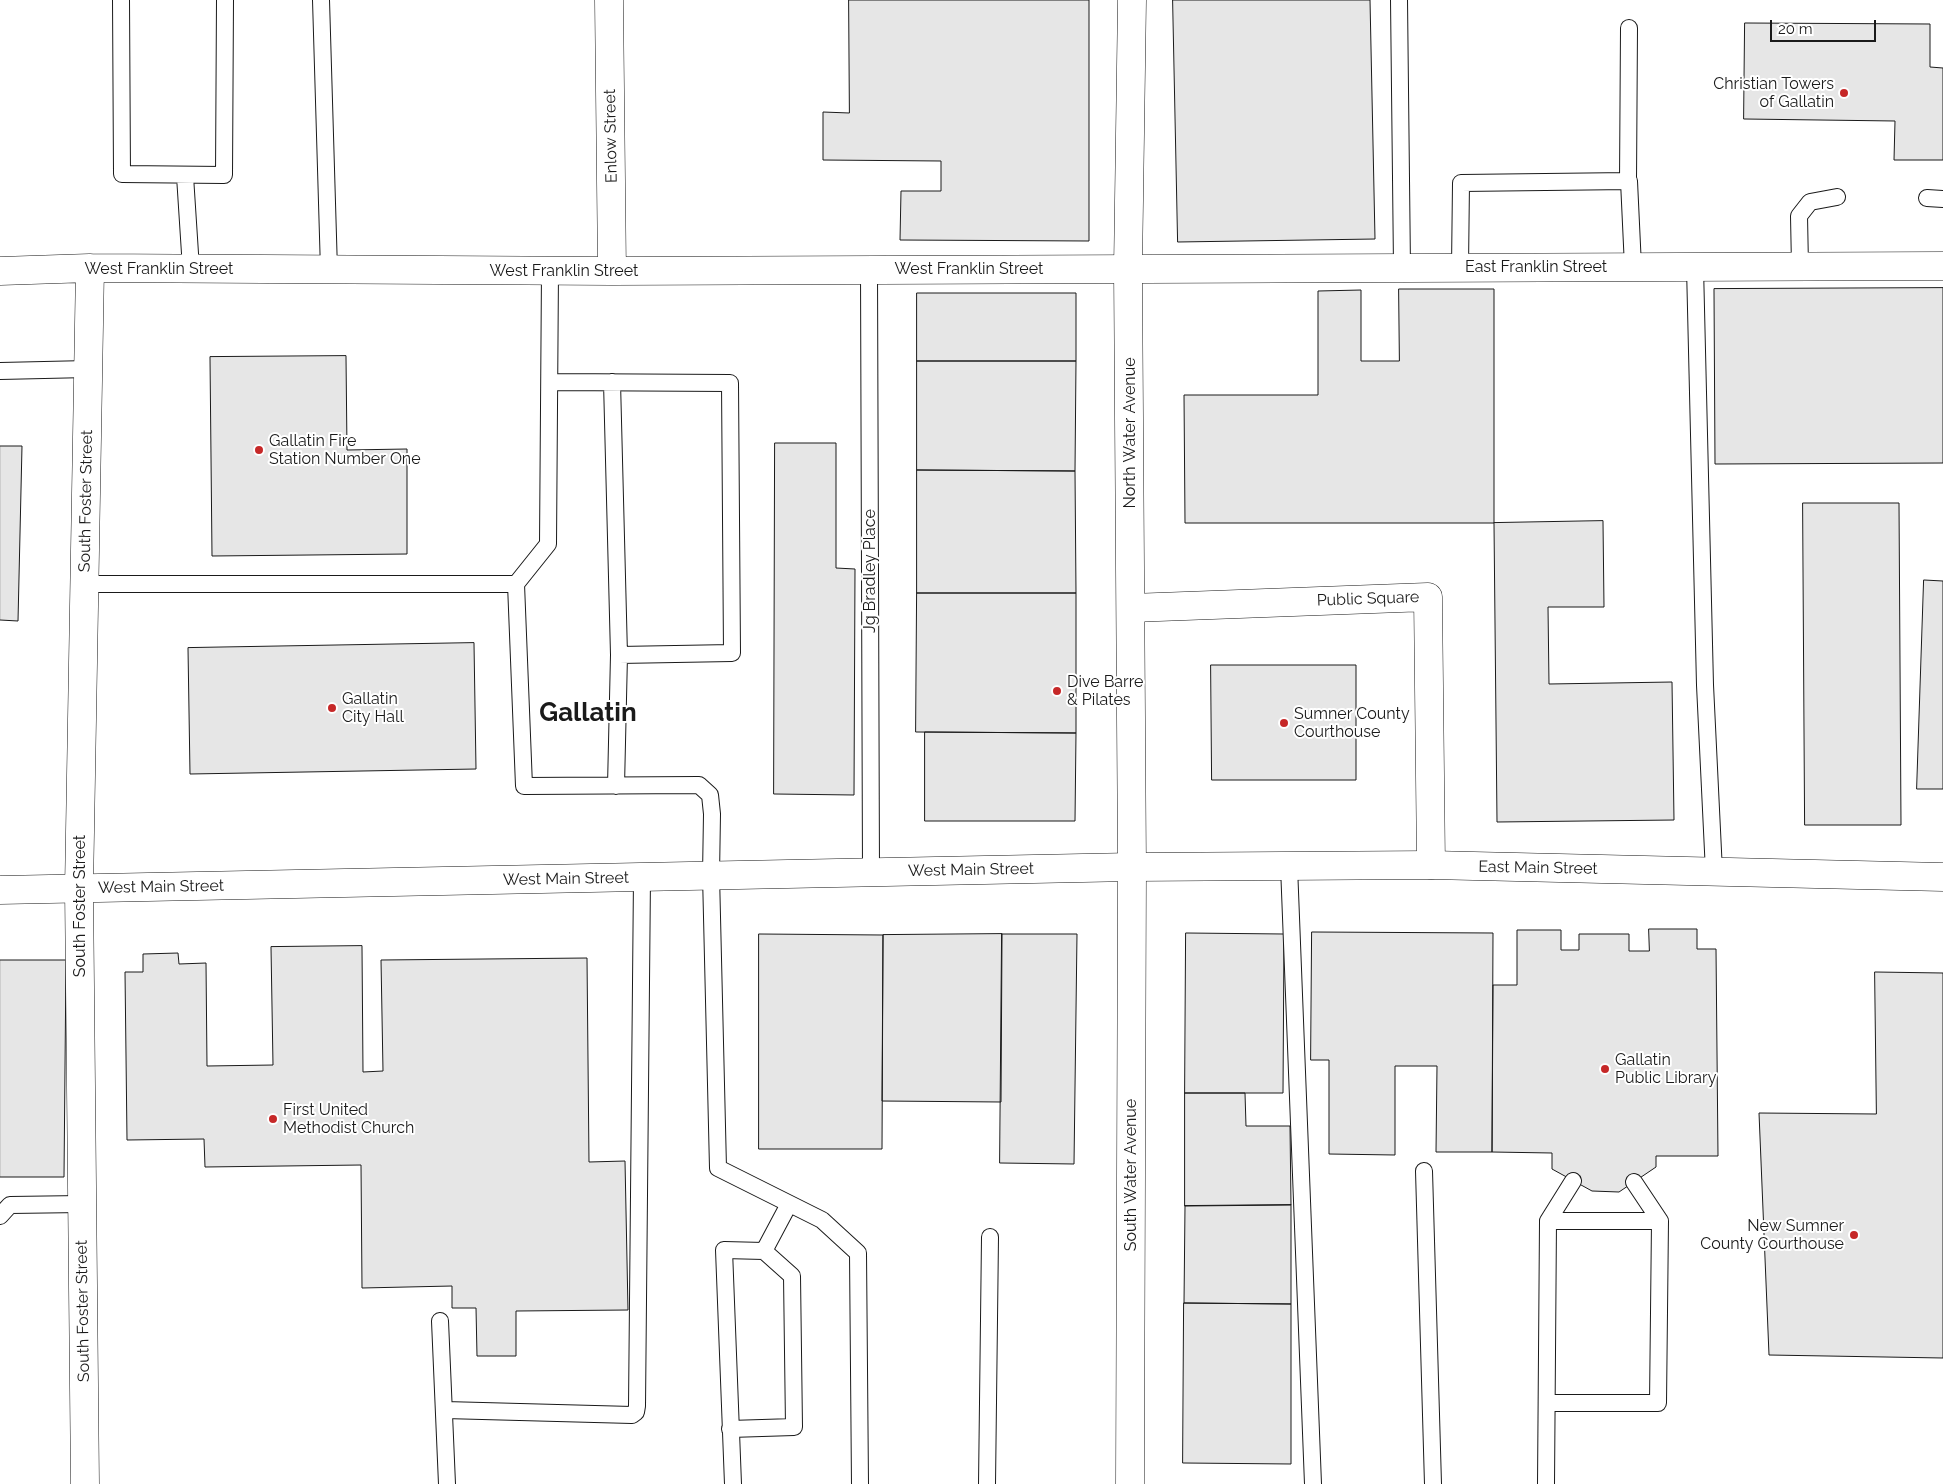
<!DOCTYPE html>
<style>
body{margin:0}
#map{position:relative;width:1943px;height:1484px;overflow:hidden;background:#fff;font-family:Raleway,sans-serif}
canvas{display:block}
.scale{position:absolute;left:1770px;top:20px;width:106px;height:22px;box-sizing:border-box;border:2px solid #1a1a1a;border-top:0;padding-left:6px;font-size:15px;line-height:18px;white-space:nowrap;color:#1a1a1a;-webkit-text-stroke:4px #fff;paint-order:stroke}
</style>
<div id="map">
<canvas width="1943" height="1484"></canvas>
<div class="scale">20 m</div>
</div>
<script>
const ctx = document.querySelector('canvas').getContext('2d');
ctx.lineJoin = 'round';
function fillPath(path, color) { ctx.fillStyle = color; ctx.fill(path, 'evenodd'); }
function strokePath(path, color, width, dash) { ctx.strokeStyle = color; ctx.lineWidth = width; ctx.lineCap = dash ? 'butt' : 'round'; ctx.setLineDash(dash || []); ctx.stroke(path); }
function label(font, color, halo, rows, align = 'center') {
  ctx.font = font + ' Raleway,sans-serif'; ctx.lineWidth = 4; ctx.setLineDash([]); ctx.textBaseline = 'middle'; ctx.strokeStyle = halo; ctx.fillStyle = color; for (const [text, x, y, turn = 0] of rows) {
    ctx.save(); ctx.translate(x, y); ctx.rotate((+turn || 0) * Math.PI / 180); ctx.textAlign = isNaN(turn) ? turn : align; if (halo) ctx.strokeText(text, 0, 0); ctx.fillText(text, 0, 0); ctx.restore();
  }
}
const building = new Path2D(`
 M849,0H1089V241L900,240L901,191H941V161L823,160V112L849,113Z
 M1173,0H1370L1375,239L1178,242Z
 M1745,23L1930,24V67L1943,68V160H1894L1895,121L1744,119Z
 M1943,288V463L1715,464L1714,289Z
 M1399,289H1494V523H1185L1184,395H1318V291L1361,290V361H1399Z
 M917,293H1076V361H917Z
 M346,356L347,450L407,449V554L212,556L210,357Z
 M917,361H1076L1075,471L917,470Z
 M775,443H836V568L855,569L854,795L774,794Z
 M0,446H22L18,621L0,620Z
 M917,470L1075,471L1076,593H917Z
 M1803,503H1899L1901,825H1805Z
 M1603,521L1604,607H1548L1549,684L1672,682L1674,820L1497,822L1494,523Z
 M1924,580L1943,581V789H1917Z
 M917,593H1076V733L916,732Z
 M474,643L476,769L190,774L188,648Z
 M1211,665H1356V780H1212Z
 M925,732L1076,733L1075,821H925Z
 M1649,929H1697V949H1716L1718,1156H1656V1167L1619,1192L1592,1191L1552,1169V1153L1492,1152L1493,985H1517V930H1561V950H1579V934H1629V951H1649Z
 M1312,932L1493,933L1492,1152H1436L1437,1066H1395V1155L1329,1154V1060H1311Z
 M1186,933L1284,934L1283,1093H1185Z
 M759,934L883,935L882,1149H759Z
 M1002,934H1077L1074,1164L1000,1163Z
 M1002,934L1001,1102L882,1101L883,935Z
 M362,946L363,1072L383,1071L381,960L587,958L589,1162L625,1161L628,1310L516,1311V1356H477L476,1308H452V1286L362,1288L361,1165L205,1167L204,1139L127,1140L125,972H143V954L178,953L179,964L206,963L207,1066L273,1065L271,947Z
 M0,960H66L64,1177H0Z
 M1875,972L1943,973V1358L1769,1355L1759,1113L1876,1114Z
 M1185,1093H1245L1246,1126H1290L1291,1205L1185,1206Z
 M1291,1205V1304L1184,1303L1185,1206Z
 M1184,1303L1291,1304V1464L1183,1463Z`);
fillPath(building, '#e6e6e6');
strokePath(building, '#1a1a1a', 1);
const service = new Path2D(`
 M121,0L122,174L224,175L225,0
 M321,0L329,270
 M1399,0L1402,267
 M185,176L191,269
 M1628,181L1629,28
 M1927,198L1943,199
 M1800,266L1799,216L1810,202L1837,197
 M1460,267L1461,183L1629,181L1633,267
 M1695,267L1705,685L1714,872
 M869,270L871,872
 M550,271L548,544L516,584L524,786L699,785L710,795L712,814L711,875L718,1168L822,1220L858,1253L860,1484
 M0,371L88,369
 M550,382L730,383L732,653L619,655
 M612,382L619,655L616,786
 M84,584H516
 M1289,866L1313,1484
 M1424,1171L1433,1484
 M1634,1182L1660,1221
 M0,1216L10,1205L82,1204
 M1548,1221L1573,1181
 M440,1321L447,1484
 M445,1410L632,1415L636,1412L637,1406L642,877
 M730,1429L794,1427L792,1276L764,1251
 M733,1484L724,1250L764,1251L789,1204
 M987,1484L990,1237
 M1546,1484L1548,1221H1660L1658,1403H1547`);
const minor = new Path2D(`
 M609,0L612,271
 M0,271L90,268L612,271L1943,266
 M1131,608L1428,597L1431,865
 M85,1484L79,888L90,268`);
const secondary = new Path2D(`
 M1130,1484L1132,867L1128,268L1132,0`);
const primary = new Path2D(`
 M0,890L1132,867L1431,865L1943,877`);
strokePath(service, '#1a1a1a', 18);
strokePath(minor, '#1a1a1a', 29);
strokePath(secondary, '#1a1a1a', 29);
strokePath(primary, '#1a1a1a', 29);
strokePath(service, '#fff', 16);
strokePath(minor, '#fff', 28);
strokePath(secondary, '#fff', 28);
strokePath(primary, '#fff', 28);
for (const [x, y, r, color] of [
 [1844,93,5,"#c62828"],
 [259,450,5,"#c62828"],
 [1057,691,5,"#c62828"],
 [332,708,5,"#c62828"],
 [1284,723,5,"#c62828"],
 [1605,1069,5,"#c62828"],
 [273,1119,5,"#c62828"],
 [1854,1235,5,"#c62828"]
]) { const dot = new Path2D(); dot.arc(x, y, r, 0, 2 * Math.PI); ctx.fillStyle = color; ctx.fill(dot); strokePath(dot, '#fff', 2); }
label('16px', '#1a1a1a', '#fff', [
 ["Christian Towers",1834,84,"right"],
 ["of Gallatin",1834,102,"right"],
 ["Gallatin Fire",269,441],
 ["Station Number One",269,459],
 ["Dive Barre",1067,682],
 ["& Pilates",1067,700],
 ["Gallatin",342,699],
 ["City Hall",342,717],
 ["Sumner County",1294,714],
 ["Courthouse",1294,732],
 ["Gallatin",1615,1060],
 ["Public Library",1615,1078],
 ["First United",283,1110],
 ["Methodist Church",283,1128],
 ["New Sumner",1844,1226,"right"],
 ["County Courthouse",1844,1244,"right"]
], 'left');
label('16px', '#1a1a1a', '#fff', [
 ["Enlow Street",611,136,-91],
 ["East Franklin Street",1536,267],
 ["West Franklin Street",159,269],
 ["West Franklin Street",969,269],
 ["West Franklin Street",564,271],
 ["North Water Avenue",1130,433,-90],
 ["South Foster Street",86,501,-89],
 ["Jg Bradley Place",870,571,-90],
 ["Public Square",1368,599,-2],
 ["East Main Street",1538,868,1],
 ["West Main Street",971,870,-1],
 ["West Main Street",566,879,-1],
 ["West Main Street",161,887,-1],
 ["South Foster Street",80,906,-90],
 ["South Water Avenue",1131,1175,-90],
 ["South Foster Street",83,1311,-91]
]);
label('bold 26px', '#1a1a1a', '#fff', [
 ["Gallatin",588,713]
]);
</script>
